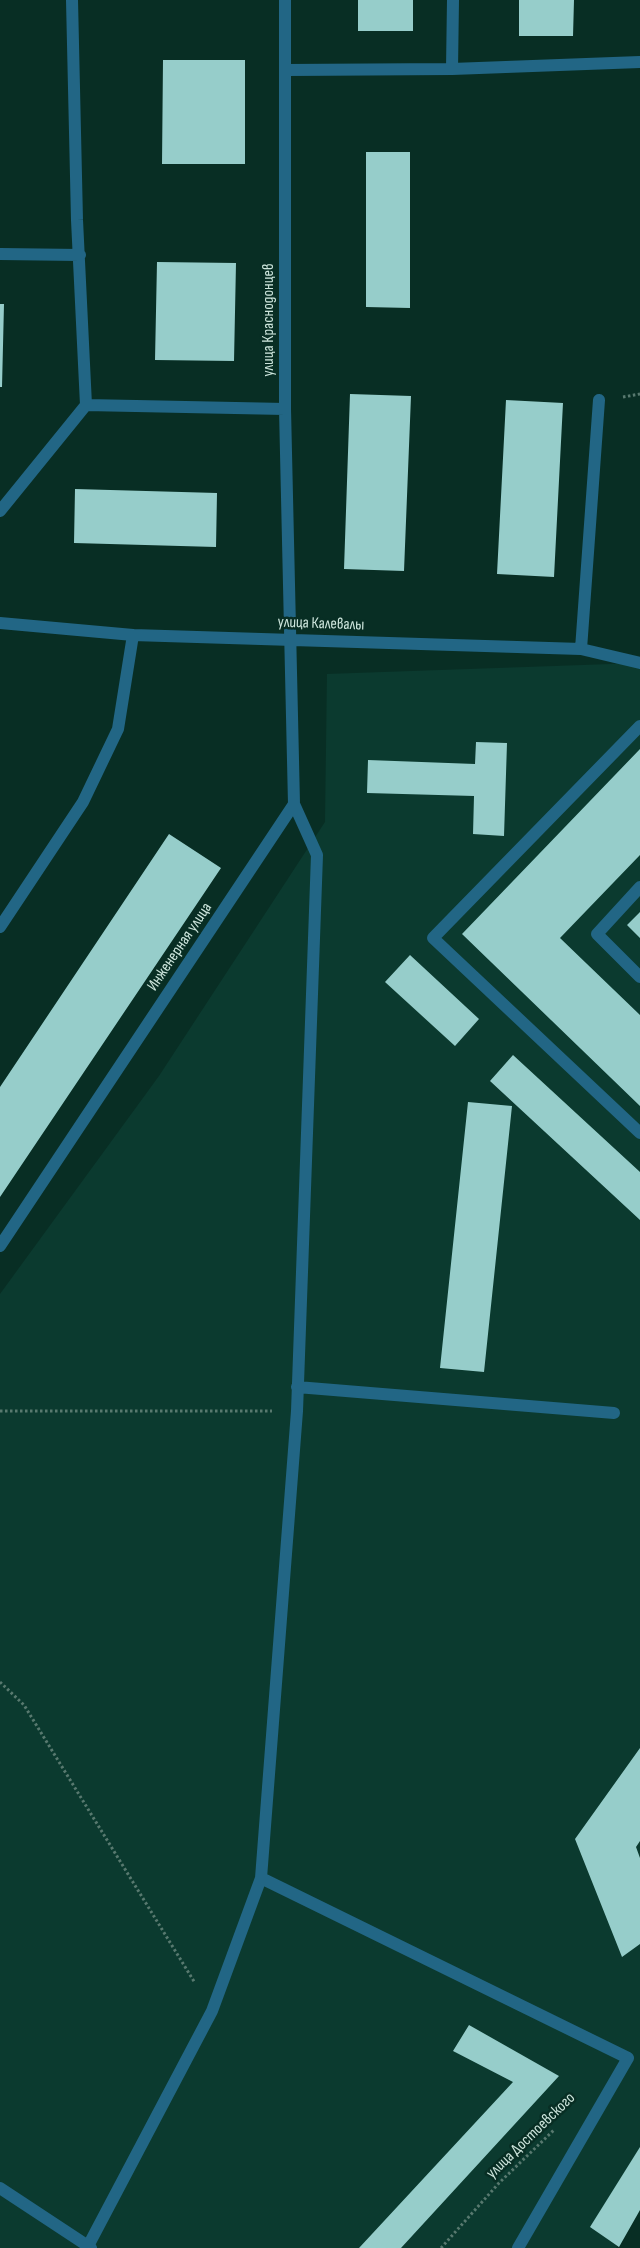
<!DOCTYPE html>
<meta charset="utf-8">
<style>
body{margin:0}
canvas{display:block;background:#082e24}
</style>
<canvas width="640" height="2248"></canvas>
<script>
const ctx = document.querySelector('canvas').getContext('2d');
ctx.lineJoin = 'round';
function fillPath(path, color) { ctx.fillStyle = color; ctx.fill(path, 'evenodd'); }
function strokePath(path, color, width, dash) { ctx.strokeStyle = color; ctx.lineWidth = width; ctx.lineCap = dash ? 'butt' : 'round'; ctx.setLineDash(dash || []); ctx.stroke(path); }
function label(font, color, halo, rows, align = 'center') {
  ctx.font = font + ' "Sofia Sans Condensed",sans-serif'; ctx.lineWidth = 5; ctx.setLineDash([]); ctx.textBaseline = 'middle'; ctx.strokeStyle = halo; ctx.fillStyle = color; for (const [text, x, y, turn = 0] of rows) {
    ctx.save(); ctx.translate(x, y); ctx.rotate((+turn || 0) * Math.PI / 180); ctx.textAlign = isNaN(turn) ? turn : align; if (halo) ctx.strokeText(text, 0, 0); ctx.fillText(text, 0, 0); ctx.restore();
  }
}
fillPath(new Path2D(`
 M640,663V2204L616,2248H0V1294L159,1076L325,822L327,674Z`), '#0b3a2f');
fillPath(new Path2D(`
 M358,0H413V31H358Z
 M519,0H574L573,36H519Z
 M163,60H245V164H162Z
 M366,152H410V308L366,307Z
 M157,262L236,263L234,361L155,360Z
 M0,304H4L2,387H0Z
 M350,394L411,396L404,571L344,569Z
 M506,400L563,403L554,577L497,574Z
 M75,489L217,493L216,547L74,543Z
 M476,742L507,743L504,836L473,834L474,796L367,793L368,760L475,764Z
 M640,749V855L560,938L640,1015V1106L462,934Z
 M169,834L221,868L0,1197V1087Z
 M640,912V938L627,925Z
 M410,955L479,1019L455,1046L385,982Z
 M513,1055L640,1172V1220L490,1081Z
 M468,1102L512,1106L484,1372L440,1368Z
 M640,1748V1841L636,1847L640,1858V1944L622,1957L575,1839Z
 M469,2025L559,2076L401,2248H359L513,2082L453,2051Z
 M640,2147V2210L619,2247L590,2227Z`), '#96cdca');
strokePath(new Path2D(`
 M623,397L640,394
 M0,1411H272
 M0,1682L24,1705L195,1983
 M441,2248L499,2183L555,2129`), '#58796f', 3, [2.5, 2.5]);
strokePath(new Path2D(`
 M452,69L453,0
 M286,70L452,69L640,62
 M0,254L80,255
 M86,405L285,409
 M0,511L86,405L77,220L72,0
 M0,623L133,635L581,649L640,663
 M581,649L599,400
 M640,726L433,938L640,1133
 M640,887L597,934L640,977
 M0,927L83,802L118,729L133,635
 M0,1246L294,804L285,409V0
 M297,1387L614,1413
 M261,1878L628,2058L518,2248
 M0,2188L91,2248
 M87,2248L212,2011L261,1878L297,1411L317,855L294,804`), '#226685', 12);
label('16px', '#cde5dc', '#082e24', [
 ["улица Краснодонцев",269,320,-90],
 ["улица Калевалы",321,624,2],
 ["Инженерная улица",180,947,-56],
 ["улица Достоевского",531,2136,-44]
]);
</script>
